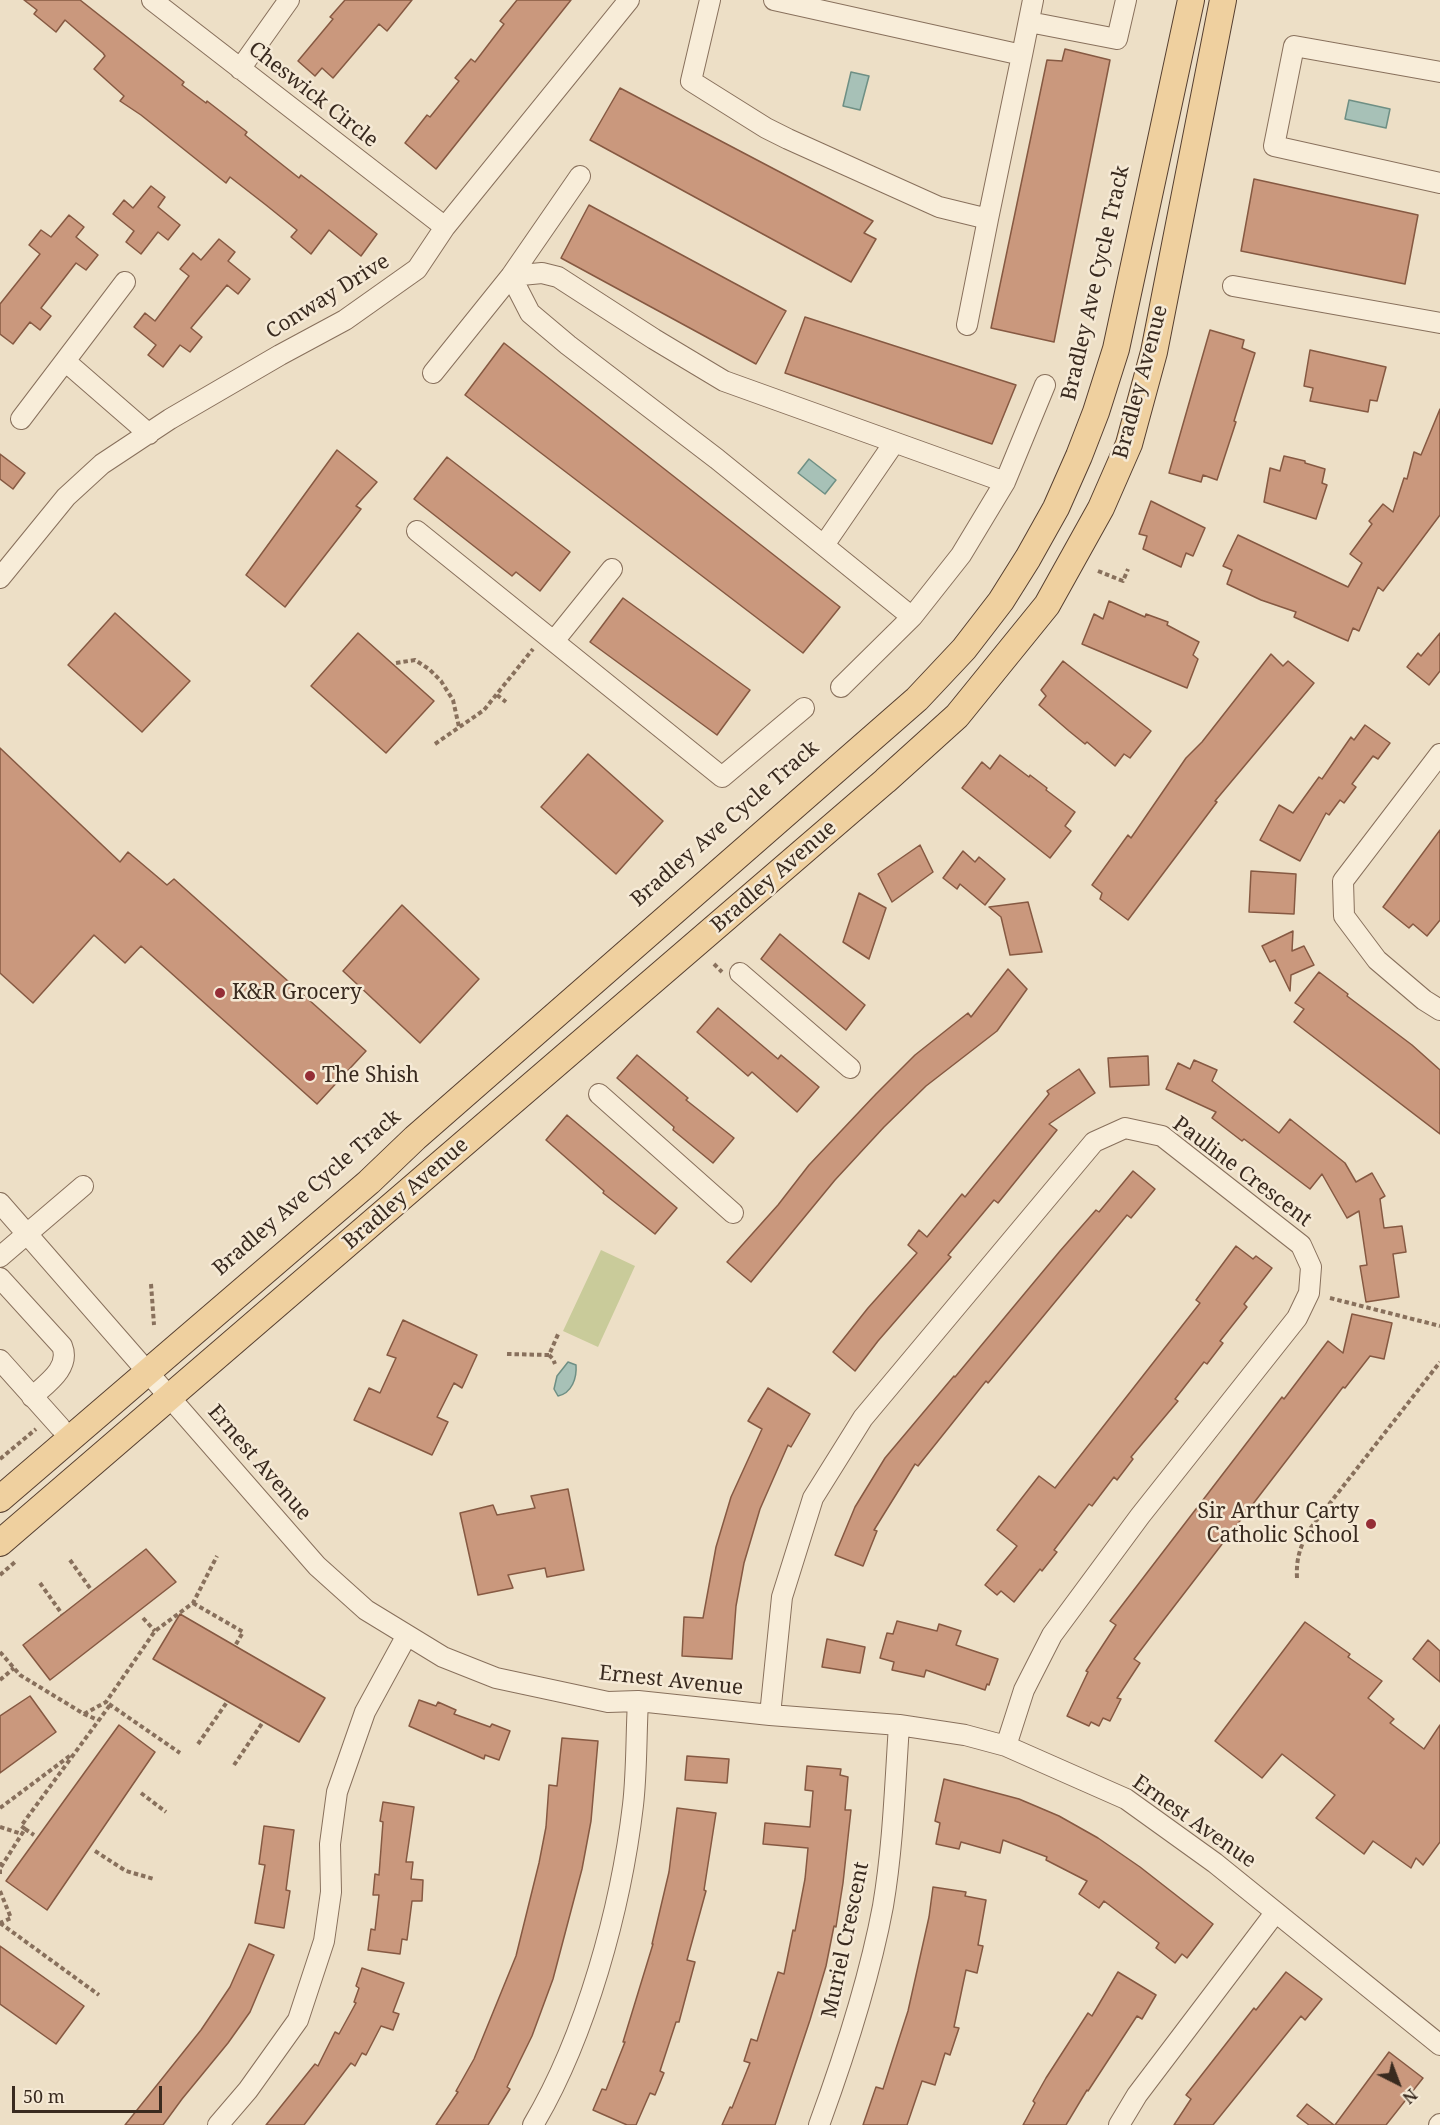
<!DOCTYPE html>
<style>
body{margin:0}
#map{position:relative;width:1440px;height:2125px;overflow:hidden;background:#eddfc6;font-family:"Noto Serif",serif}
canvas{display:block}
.north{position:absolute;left:1368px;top:2053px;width:60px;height:60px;-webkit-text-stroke:4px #f5e9d5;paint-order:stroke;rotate:138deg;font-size:16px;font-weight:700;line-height:24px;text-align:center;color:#392a1f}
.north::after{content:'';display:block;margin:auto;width:21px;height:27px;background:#392a1f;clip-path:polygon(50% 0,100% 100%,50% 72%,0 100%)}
.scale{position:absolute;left:12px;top:2086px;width:150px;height:27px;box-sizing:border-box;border:3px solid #392a1f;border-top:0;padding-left:8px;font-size:18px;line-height:21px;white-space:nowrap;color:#392a1f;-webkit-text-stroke:4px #f5e9d5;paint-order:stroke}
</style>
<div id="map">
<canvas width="1440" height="2125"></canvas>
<div class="north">N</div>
<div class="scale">50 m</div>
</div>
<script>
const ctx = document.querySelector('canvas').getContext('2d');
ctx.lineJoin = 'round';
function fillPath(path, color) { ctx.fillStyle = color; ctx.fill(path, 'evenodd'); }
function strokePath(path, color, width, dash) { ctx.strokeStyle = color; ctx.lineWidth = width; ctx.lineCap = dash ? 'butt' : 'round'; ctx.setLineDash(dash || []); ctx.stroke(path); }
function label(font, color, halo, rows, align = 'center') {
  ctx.font = font + ' "Noto Serif",serif'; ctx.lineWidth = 5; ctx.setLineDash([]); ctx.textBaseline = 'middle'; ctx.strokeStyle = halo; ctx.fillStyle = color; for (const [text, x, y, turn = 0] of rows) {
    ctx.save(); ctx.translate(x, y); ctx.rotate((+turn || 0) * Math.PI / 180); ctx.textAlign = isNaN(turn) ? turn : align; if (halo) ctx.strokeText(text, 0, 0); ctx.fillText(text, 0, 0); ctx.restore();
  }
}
fillPath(new Path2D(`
 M601,1250L635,1266L598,1347L563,1331Z`), '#c9cb9a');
const water = new Path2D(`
 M851,72L869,76L860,110L843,106Z
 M1349,100L1390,109L1386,128L1345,119Z
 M809,459L836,480L825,494L798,473Z
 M568,1362L576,1365C577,1378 572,1393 558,1396L554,1389L557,1376Z`);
fillPath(water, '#a7c1b7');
strokePath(water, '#6e8f84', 1.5);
const building = new Path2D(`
 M24,0H80L184,82L182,85L206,103L207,101L247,132L245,135L265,151L299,178L301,175L322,191L377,234L361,256L329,230L311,254L291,237L297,230L266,205L230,177L226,183L141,115L120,101L124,96L94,69L105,56L103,53L65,20L56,32L34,14L37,10Z
 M345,0H412L387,31L379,24L333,78L322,68L315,76L298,61L333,19L330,17Z
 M517,0H571L436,169L405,143L427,115L430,117L459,81L455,78L471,59L475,62L504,24L500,21Z
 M1065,49L1110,60L1054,342L991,328L1047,60L1062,61Z
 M620,88L873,221L864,233L876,239L851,282L590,140Z
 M1254,179L1418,215L1405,284L1241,251Z
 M151,186L165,197L158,207L180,225L168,240L158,232L141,254L126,242L134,231L113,214L124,200L133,208Z
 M589,205L786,311L756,364L561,258Z
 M69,215L84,227L76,237L98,255L86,270L76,263L41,308L51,316L40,330L30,322L13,344L0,334V304L40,254L29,245L41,230L51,237Z
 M219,239L235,252L228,261L250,279L238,294L227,285L191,328L202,337L190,352L180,345L163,367L148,355L156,345L134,327L145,313L155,321L189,276L180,269L193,253L201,260Z
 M805,317L1016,385L992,444L785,373Z
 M1210,330L1244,340L1242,348L1255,353L1234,421L1236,422L1217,480L1203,475L1201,482L1169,473Z
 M504,343L840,607L803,653L465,395Z
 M1310,350L1386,367L1377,401L1370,400L1368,412L1310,401L1313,388L1304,386Z
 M1440,409V515L1383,591L1378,587L1359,631L1353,628L1348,641L1294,617L1296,612L1261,600L1227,584L1232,570L1223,566L1238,535L1348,587L1362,563L1350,554L1372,524L1369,521L1383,504L1393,512L1404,478L1407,479L1414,452L1421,455Z
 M337,450L377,482L356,506L361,509L285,607L246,575Z
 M0,454L25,473L13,489L0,479Z
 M1284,456L1305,461V463L1325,469L1322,483L1327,485L1316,519L1264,502L1270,468L1280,471Z
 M447,457L570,552L540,591L516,572L512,576L414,499Z
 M1151,501L1205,528L1193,556L1186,553L1181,567L1143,549L1147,536L1139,534Z
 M623,598L750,690L717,735L590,642Z
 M1109,601L1145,617L1146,614L1168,622L1167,625L1199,642L1193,655L1198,659L1187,688L1082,644L1094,614L1103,619Z
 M115,613L190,681L142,732L68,665Z
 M358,633L434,701L386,753L311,686Z
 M1440,633V671L1429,685L1407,667L1418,653L1421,656Z
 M1271,654L1283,666L1288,661L1314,683L1215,801L1217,802L1128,920L1100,899L1102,893L1092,885L1128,835L1131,838L1186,758L1202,742Z
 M1063,661L1151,731L1130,758L1124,754L1115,766L1087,742L1085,744L1069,731L1039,705L1046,696L1041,690Z
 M1365,725L1390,743L1378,759L1373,756L1352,784L1356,787L1344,803L1340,800L1329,815L1326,813L1300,861L1260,840L1279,805L1293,813L1319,777L1322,779L1351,737L1354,740Z
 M0,748L120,862L128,852L167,885L174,879L366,1051L317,1104L141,946L125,963L94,935L33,1003L0,973Z
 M588,754L663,821L616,874L541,807Z
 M1000,755L1029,777L1030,775L1047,788L1046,790L1075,812L1065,826L1071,831L1050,858L962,788L982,762L990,769Z
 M1440,830V920L1427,936L1413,924L1409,928L1383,907Z
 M920,845L933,872L892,902L878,874Z
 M963,851L975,862L979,857L1005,879L985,905L960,884L957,889L943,878Z
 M1251,871L1296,874L1294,914L1249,912Z
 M859,893L886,908L869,959L843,942Z
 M1028,902L1042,952L1010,955L1001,917L989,907Z
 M402,905L479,979L420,1043L343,971Z
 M1293,931L1292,951L1304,946L1314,965L1291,975L1290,991L1275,960L1270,962L1262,946Z
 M780,934L865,1005L846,1030L761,959Z
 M1008,969L1027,989L997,1031L926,1086L884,1127L835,1180L751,1282L727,1262L778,1205L809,1165L876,1094L915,1055L968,1013L971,1017Z
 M1319,972L1348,994L1347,996L1412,1045L1440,1070V1134L1294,1022L1304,1009L1295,1003Z
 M718,1008L778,1059L781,1055L819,1087L797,1112L752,1072L748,1076L697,1032Z
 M637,1055L688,1098L686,1100L734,1138L713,1163L673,1130L674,1127L617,1078Z
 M1148,1056L1149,1085L1110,1087L1108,1058Z
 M1194,1060L1217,1070L1212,1081L1279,1133L1290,1119L1345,1163L1356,1182L1372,1173L1385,1196L1380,1199L1384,1228L1402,1226L1406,1252L1393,1254L1399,1297L1366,1302L1360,1266L1367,1265L1359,1211L1347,1218L1322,1174L1310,1189L1244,1139L1242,1141L1212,1118L1216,1112L1166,1089L1178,1063L1190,1069Z
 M1079,1069L1095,1093L1049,1124L1057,1130L998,1203L994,1200L948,1255L951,1257L878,1341L855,1371L833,1352L868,1308L917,1253L908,1245L919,1230L927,1237L962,1194L965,1197L1049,1094L1047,1091Z
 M567,1115L677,1208L655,1234L603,1193L604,1191L546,1140Z
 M1133,1171L1155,1189L1131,1218L1127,1215L988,1383L986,1381L918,1466L915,1464L874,1530L877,1531L863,1566L835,1555L855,1507L885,1458L954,1376L955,1377L1060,1251L1096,1210L1099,1212Z
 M1236,1246L1253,1259L1256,1256L1272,1268L1244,1304L1247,1307L1220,1341L1223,1343L1207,1364L1204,1362L1175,1399L1178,1401L1131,1457L1133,1459L1117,1480L1114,1477L1092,1506L1089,1504L1054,1550L1057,1552L1042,1571L1040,1569L1014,1602L1001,1591L997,1595L985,1585L1017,1546L997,1530L1039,1476L1055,1488L1200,1303L1196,1300Z
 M1352,1314L1392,1323L1384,1359L1370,1356L1345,1388L1343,1387L1159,1626L1134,1659L1140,1663L1117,1698L1121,1699L1110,1721L1103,1718L1099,1726L1091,1722L1089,1726L1067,1716L1088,1672L1086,1671L1116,1625L1110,1621L1282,1397L1284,1399L1328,1341L1343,1353Z
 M403,1320L477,1355L462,1388L454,1383L437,1417L448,1422L432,1455L354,1420L369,1388L380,1393L396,1358L387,1355Z
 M768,1388L810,1414L791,1447L788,1445L760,1509L744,1563L736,1606L732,1659L682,1656L684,1617L703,1618L716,1547L731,1497L762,1429L748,1421Z
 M568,1489L584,1570L547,1577L545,1568L508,1575L513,1588L478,1595L460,1513L493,1505L497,1515L535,1508L531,1496Z
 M146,1549L176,1582L50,1680L23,1645Z
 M180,1614L325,1698L299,1742L153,1659Z
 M897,1621L937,1631L939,1624L961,1631L956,1645L998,1659L989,1685L987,1684L985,1690L926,1670L924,1677L892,1670L894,1662L880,1658L887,1633L893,1634Z
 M1305,1622L1350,1654L1348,1657L1382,1681L1368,1698L1394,1719L1390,1723L1424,1749L1440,1725V1842L1423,1865L1416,1858L1411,1868L1373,1841L1364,1854L1316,1818L1335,1795L1282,1754L1262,1778L1215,1741Z
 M827,1639L865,1647L860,1673L822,1667Z
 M1428,1640L1440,1651V1682L1413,1659Z
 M30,1696L56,1732L0,1773V1716Z
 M419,1700L436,1706L438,1702L456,1710L454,1714L490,1727L492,1724L510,1731L499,1760L485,1755L484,1759L409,1726Z
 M119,1725L155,1752L47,1910L6,1881Z
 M562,1738L598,1741L591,1821L582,1869L553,1979L532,2036L507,2087L510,2089L488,2125H436L458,2092L456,2091L474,2059L516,1956L539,1863L546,1827L549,1785L557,1786Z
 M687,1756L729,1759L727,1783L685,1780Z
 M807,1766L841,1769L840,1775L848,1777L845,1810H851L843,1883L836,1927L834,1926L826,1966L810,2020L775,2125H722L730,2107L732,2108L750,2063L744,2061L751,2039L757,2041L778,1972L784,1974L793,1930L795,1931L805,1879L808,1848L763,1844L765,1823L810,1827L813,1791L805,1790Z
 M944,1779L1019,1799L1059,1816L1098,1838L1140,1867L1213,1924L1187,1958L1182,1954L1175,1963L1156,1948L1159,1943L1104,1901L1099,1908L1079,1894L1087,1881L1046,1860L1047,1857L1003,1840L1000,1853L961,1842L959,1849L936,1844L940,1823L935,1821Z
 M383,1802L414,1807L406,1862H413L411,1879L423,1880L422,1901H412L407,1940L402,1939L400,1954L368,1950L371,1929L375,1930L379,1895H373L375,1874L379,1875L383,1822L380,1821Z
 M677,1808L716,1813L704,1890L706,1891L687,1960L695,1962L679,2022H676L660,2071L664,2073L655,2095L650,2093L636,2125H627L593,2110L602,2089L606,2090L625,2042H623L653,1944H652L669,1872Z
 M264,1826L294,1830L286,1890L290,1891L284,1928L255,1923L265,1865L259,1864Z
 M933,1887L966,1892L965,1896L986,1900L978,1945L983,1946L977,1973L966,1970L954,2027L959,2028L950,2055L945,2053L935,2085L922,2081L907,2125H863L876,2087L883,2089L908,2011L929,1917Z
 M249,1944L274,1955L250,2012L228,2043L182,2099L163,2125H125L201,2030L230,1987Z
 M0,1946L84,2006L56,2044L0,2004Z
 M362,1968L404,1983L393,2012L399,2014L393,2030L381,2026L366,2055L362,2053L355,2066L351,2063L304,2125H266L315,2064L318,2066L335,2032L339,2034L356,2003L354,2002L359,1988L356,1986Z
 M1118,1972L1156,1995L1142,2019L1137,2016L1088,2091L1087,2090L1066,2125H1023L1035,2103L1033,2101L1046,2078L1088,2013L1092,2016Z
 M1286,1972L1322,1999L1305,2020L1301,2016L1213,2125H1174L1191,2099L1186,2095L1254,2008L1256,2010Z
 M1389,2052L1423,2078L1386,2125H1335Z
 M1307,2104L1334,2125H1309L1297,2116Z`);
fillPath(building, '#ca987d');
strokePath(building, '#865942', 1.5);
const minor = new Path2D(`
 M152,0L445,227
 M710,0L691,81L766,128L788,139L939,207L988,219L1022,55L774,0
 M1029,22L1117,39L1126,0
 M1022,55L1033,0
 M240,69L289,0
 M1440,72L1294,46L1274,146L1440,183
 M542,273L558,277L654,339L724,381L1005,482L961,555L912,617L717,459L568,345L530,313L511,276Z
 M1233,286L1440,323
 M967,325L988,219
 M65,361L149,434
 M433,373L511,276L580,176
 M21,419L125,282
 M1005,482L1045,385
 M417,531L722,777L804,708
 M824,545L894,443
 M0,578L66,497L102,464L170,419L280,355L345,320L417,269L445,227L629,0
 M554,641L612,569
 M841,687L912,617
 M1440,754L1343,881L1344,916L1377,960L1424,1000L1440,1010
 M740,973L850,1068
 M599,1094L733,1213
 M0,1203L317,1566L366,1610L443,1657L496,1678L608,1702L638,1701L770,1715L899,1725L965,1735L1006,1746L1126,1799L1215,1863L1440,2045
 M0,1257L83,1186
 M0,1278L62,1346C71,1368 46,1384 32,1397
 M0,1360L60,1427
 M770,1715L782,1597L813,1498L863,1418L1094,1142L1125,1128L1162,1136L1301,1245L1311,1267L1309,1293L1297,1318L1140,1516L1052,1635L1024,1690L1006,1746
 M218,2125L248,2090L298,2020L324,1941L331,1892L330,1844L337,1792L365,1712L407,1635
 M533,2125C586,2036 621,1908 633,1805C637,1771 636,1735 638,1701
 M819,2125C845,2054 869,1981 883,1906C893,1847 895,1785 899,1725
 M1119,2125L1137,2095L1275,1913
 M1439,2125L1440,2124`);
const major = new Path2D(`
 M0,1499L369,1182L415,1138L917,699L964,649L1001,601L1028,558L1056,508L1079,456L1096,412L1116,349L1191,0
 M0,1543L885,781L957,716L1047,605L1101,508L1129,444L1154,352L1223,0`);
strokePath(minor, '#88705c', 22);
strokePath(major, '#563f30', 28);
strokePath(new Path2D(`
 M1098,571L1123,581L1128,569
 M396,663L415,660L429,669L441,681L453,700L459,727
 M497,695L506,702
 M435,744L484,710L533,649
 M714,964L722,972
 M151,1284L154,1325
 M1330,1298L1440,1326
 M507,1354L549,1355L559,1332
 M549,1355L553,1359L555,1364
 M0,1459L36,1429
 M70,1560L92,1591
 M0,1575L15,1562
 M1297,1578C1296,1559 1300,1547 1309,1530L1440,1362
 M40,1583L62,1614
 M193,1603L243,1632L235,1646
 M143,1618L155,1631
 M0,1652L20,1675L84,1714L98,1720
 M0,1680L14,1668
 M109,1704L180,1753
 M84,1714L106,1702L155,1631L193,1603L217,1556
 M198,1744L227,1702
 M234,1765L263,1722
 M141,1793L166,1812
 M0,1808L71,1755
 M0,1827L22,1834
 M25,1829L34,1835
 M95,1851L126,1871L154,1879
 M0,1862V1877
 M1,1867L25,1829L21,1826L110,1705
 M0,1891L11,1918L0,1923
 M0,1923L99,1995`), '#88705c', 4, [4.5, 3]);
strokePath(minor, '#f8edd9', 20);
strokePath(major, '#efd09f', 26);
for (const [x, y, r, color] of [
 [220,993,6,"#952e36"],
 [310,1076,6,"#952e36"],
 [1371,1524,6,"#952e36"]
]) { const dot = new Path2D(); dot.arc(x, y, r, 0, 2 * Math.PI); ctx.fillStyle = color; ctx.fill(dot); strokePath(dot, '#f5e9d5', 2); }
label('21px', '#392a1f', '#f5e9d5', [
 ["Cheswick Circle",313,95,38],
 ["Bradley Ave Cycle Track",1096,283,-77],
 ["Conway Drive",328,297,-32],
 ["Bradley Avenue",1141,382,-75],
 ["Bradley Ave Cycle Track",725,824,-41],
 ["Bradley Avenue",774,877,-41],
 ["Pauline Crescent",1242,1172,37],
 ["Bradley Ave Cycle Track",307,1193,-41],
 ["Bradley Avenue",406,1194,-41],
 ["Ernest Avenue",259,1463,49],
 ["Ernest Avenue",671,1681,6],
 ["Ernest Avenue",1194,1822,35],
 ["Muriel Crescent",846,1940,-78]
]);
label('21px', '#392a1f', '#f5e9d5', [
 ["K&R Grocery",232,993],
 ["The Shish",322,1076],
 ["Sir Arthur Carty",1359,1512,"right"],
 ["Catholic School",1359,1536,"right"]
], 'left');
</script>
